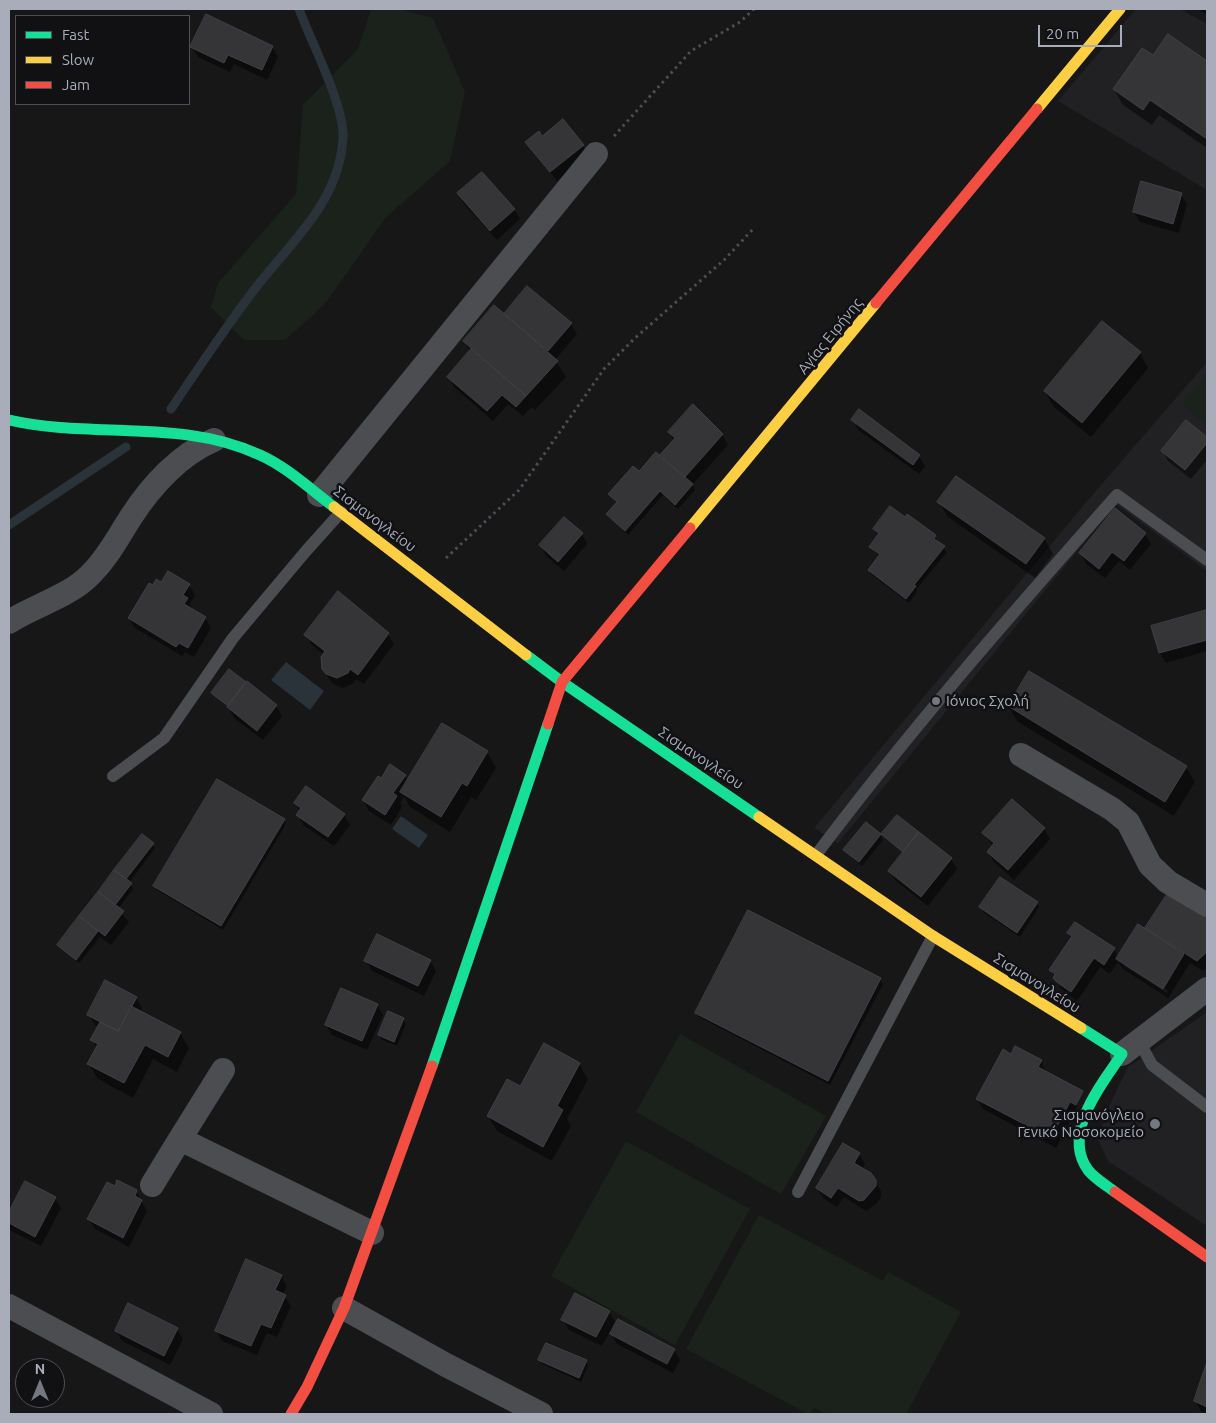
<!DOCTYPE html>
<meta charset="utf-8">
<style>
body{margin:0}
#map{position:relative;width:1216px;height:1423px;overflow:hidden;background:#171718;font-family:Ubuntu,sans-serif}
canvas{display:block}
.frame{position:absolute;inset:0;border:10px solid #a8adb9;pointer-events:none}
.legend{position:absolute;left:15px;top:15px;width:175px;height:90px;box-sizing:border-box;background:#111114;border:1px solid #4d4f56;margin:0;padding:6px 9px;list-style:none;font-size:15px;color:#a8adb9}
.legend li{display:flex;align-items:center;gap:10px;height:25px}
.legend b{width:25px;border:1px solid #4d4f56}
.north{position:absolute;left:15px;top:1358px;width:50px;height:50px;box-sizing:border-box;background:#111114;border:1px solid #4d4f56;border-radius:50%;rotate:0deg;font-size:14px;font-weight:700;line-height:20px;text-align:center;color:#a8adb9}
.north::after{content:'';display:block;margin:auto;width:18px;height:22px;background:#757881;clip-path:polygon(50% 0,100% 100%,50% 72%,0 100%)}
.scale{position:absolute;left:1038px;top:25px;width:84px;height:22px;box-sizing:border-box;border:2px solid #a8adb9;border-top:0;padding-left:6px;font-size:15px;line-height:18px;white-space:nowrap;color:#a8adb9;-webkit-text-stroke:4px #111114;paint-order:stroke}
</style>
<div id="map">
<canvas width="1216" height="1423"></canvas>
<div class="frame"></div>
<ul class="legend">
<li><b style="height:6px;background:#16e098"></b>Fast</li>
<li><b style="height:6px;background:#ffcf43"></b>Slow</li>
<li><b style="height:6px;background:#f24e42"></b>Jam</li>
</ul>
<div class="north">N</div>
<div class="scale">20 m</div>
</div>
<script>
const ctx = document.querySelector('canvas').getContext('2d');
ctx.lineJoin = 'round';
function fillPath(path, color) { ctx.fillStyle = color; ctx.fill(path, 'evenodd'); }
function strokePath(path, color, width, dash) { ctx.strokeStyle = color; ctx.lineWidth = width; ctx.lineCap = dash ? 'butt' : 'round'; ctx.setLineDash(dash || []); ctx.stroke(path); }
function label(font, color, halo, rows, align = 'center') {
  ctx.font = font + ' Ubuntu,sans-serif'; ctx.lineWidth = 5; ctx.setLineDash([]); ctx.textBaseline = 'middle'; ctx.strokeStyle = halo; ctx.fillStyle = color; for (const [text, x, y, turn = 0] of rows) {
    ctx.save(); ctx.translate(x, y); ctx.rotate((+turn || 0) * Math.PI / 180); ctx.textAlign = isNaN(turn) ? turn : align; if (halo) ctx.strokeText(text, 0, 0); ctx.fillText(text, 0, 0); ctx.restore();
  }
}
fillPath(new Path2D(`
 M1136,9H1180L1207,24V190L1058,101Z
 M1207,362V571L1116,504L838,843L814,828L1089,499Z
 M1207,1012V1226L1108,1161L1098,1140L1108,1108L1128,1067Z`), '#212124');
fillPath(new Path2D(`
 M371,9H398L433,18L465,92L450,161L386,217L325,304L285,340H244L211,307L218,283L296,194L303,105L358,49Z
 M1207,374V426L1182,404Z
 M680,1034L826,1116L781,1194L636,1112Z
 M626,1141L750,1209L675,1345L551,1276Z
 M759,1215L883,1281L888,1272L961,1312L906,1414H827L814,1408L810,1414H808L686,1349Z`), '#1b221c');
fillPath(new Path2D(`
 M286,662L324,691L310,710L271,680Z
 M401,816L428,835L419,848L392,829Z`), '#2a323a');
fillPath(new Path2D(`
 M1198,9H1207V15Z
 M1168,35L1207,62V148L1159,115L1152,125L1123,105L1114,89L1153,57Z
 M192,47H272L278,57L267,80L234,64L230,72L198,57Z
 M527,142L583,146L588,156L557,181Z
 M459,194L514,209L520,219L497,240L464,204Z
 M1181,194L1187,204L1179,233L1140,222L1134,212Z
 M508,319L571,324L577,334L555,360L566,377L535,410L531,407L523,416L508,404L493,421L454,387L449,377L470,351L464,341Z
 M1140,353L1148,368L1091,437L1054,407L1045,392Z
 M853,420L919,456L925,466L919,474L858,430Z
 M1186,421L1207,438V460L1191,479L1168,461L1163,451Z
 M669,432L722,435L728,445L692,485L695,490L678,509L663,495L628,535L608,515L617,503L610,494L660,457L674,441Z
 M939,502L1044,538L1053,554L1035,578L948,517Z
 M1115,510L1145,534L1151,544L1130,570L1119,561L1105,578L1086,564L1081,553Z
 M908,516L935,536L937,542L947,552L916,590L917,592L909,603L872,575L869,571L880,556L871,547L879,535L874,529L906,519Z
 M582,534L587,544L564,571L546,556L541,546Z
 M189,585L195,595L190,604L192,610L205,618L211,628L194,657L185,652L182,656L135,628L129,618L153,586Z
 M1207,611V651L1166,663L1160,653L1153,627Z
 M388,634L394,644L364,684L356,679L354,683L343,688L333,684L329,679L323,669L324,655L312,645L306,635Z
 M245,683L276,705L282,716L263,740L234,718L228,707L212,693Z
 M1009,707L1186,767L1195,782L1174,816L1018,722Z
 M487,752L496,768L476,800L471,797L450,832L410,807L404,796L400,803L402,807L391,825L369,811L363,800L381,780L405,776L408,781Z
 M295,803L344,815L350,825L334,846L303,825L298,815L300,811Z
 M897,817L951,859L957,869L928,906L896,881L890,871L904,853L883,834Z
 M284,820L286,824L223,930L157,890L154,886Z
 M1044,829L1050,839L1014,880L994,862L988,852L993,846L983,833Z
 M143,835L155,848L129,883L133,889L118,909L129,922L111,945L100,937L79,963L58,945Z
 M880,835L883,840L862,866L845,851Z
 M1169,895L1207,920V967L1203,971L1190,963L1168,998L1123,969L1118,962L1110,974L1100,967L1077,1001L1060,988L1051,970L1072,939L1068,933L1114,949L1118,957L1145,930ZM1124,963L1168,991L1167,993L1124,966Z
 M1037,903L1039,907L1020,937L983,912L981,907Z
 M366,961H430L436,971L424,996L372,971Z
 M880,979L883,984L830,1085L699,1017L696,1013Z
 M136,998L142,1008L140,1012L180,1033L189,1048L177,1072L153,1059L133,1098L98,1079L89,1064L97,1049L92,1040L99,1027L95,1025L89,1015Z
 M377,1005L383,1015L367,1050L332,1035L326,1025Z
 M403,1019L406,1024L397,1046L382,1040L379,1035Z
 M1012,1055L1041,1061L1046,1073L1082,1092L1075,1111L1056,1148L983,1109L977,1099Z
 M579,1064L588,1079L567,1119L571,1126L552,1161L497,1131L488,1116L520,1088Z
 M843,1145L859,1154L865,1164L862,1169L875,1181L881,1191V1197L877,1203L866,1211L844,1197L837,1207L823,1198L817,1188Z
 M25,1182L55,1198L61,1208L41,1246L11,1231L9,1226V1214Z
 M116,1188L136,1191L147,1211L129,1247L95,1229L89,1219Z
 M281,1276L287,1286L283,1294L291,1306L277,1337L267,1333L257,1355L222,1341L216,1331Z
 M609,1312L615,1322L602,1346L569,1330L563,1320Z
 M177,1329L183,1339L170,1365L122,1341L116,1331Z
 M611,1334L674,1350L680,1360L673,1373L617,1344Z
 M540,1360L586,1361L588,1366L581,1382L542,1364Z
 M1207,1365V1414L1201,1411L1195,1401Z`), '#0007');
strokePath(new Path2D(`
 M171,409C197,370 223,331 251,294C287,245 340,204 343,137C344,104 311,42 299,9
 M9,525L126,447`), '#2a323a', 9);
const building = new Path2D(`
 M206,14L273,46L262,70L228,55L224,63L190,47Z
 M1168,34L1207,61V139L1150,100L1143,110L1113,89L1142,48L1153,55Z
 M563,119L584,145L550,172L525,142L539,131L542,136Z
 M482,172L515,209L490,231L457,193Z
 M1141,181L1182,193L1173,224L1133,212Z
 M527,286L572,323L548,351L504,314Z
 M494,305L558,361L526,396L463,341Z
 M1102,321L1141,352L1082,423L1044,391Z
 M471,349L526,396L516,407L502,395L487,411L447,377Z
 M693,404L723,434L685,477L659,456L675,438L668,432Z
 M859,409L920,455L913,465L851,420Z
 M1186,420L1207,437V443L1185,470L1161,451Z
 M656,452L693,484L675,505L660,491L625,531L606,514L617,502L608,494L633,466L639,471Z
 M956,476L1045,538L1026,564L937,502Z
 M890,506L905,517L907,514L936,535L934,539L945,546L914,585L916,586L906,599L868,570L880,554L869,547L879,533L873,529Z
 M1115,508L1146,533L1124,561L1112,552L1099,569L1079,553Z
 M564,517L583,533L558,562L539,545Z
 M168,571L190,584L183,595L188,598L184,604L206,617L188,648L179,643L176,647L128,618L149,583L153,585L156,579L161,582Z
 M338,591L389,633L358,675L350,669L348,673L337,678L326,674L322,669L321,657L325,651L304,635Z
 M1207,610V640L1159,653L1151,626Z
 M229,669L246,682L228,706L211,693Z
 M1029,671L1187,766L1165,802L1008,706Z
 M247,681L277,705L257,731L227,707Z
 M442,723L488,751L467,786L462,783L441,817L400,792Z
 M390,764L406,775L393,793L397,796L385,815L362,800L378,776L381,778Z
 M217,779L285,819L221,926L153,886Z
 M306,786L345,814L328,837L296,815L301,808L294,803Z
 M1012,799L1045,828L1008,870L987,852L994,843L982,833Z
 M897,815L919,832L903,852L881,834Z
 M866,822L881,834L859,862L843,850Z
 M919,832L952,858L921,897L888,871Z
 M142,834L154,843L126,879L114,870Z
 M114,870L132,883L115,905L98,892Z
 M1000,877L1038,902L1017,933L979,907Z
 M98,892L124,911L105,936L79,916Z
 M1168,893L1207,918V952L1197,961L1145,928Z
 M748,910L881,978L828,1081L695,1013Z
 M79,916L98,931L76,960L57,945Z
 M1075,922L1115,948L1104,965L1094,958L1071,992L1058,983L1053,978L1055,974L1049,970L1072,936L1067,933Z
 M1138,924L1184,954L1163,989L1116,959Z
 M377,934L431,960L418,986L364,961Z
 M105,980L137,997L118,1031L87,1015Z
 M341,988L378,1004L362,1041L325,1025Z
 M131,1006L181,1032L168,1057L145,1045L124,1083L87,1064L98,1044L90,1040L100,1022L118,1031Z
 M388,1011L404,1018L394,1042L378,1035Z
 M544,1043L580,1063L557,1106L563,1110L543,1147L487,1116L507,1079L520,1086Z
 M1015,1046L1042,1060L1038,1067L1083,1091L1076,1105L1070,1102L1051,1138L976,1099L1003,1049L1011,1054Z
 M843,1143L860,1153L854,1163L871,1173L876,1180V1186L864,1200L859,1201L838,1188L831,1198L816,1188Z
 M117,1180L137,1190L135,1196L142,1200L123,1238L87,1219L107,1182L115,1186Z
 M25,1181L56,1197L35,1237L9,1223V1212Z
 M246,1259L282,1275L275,1290L286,1295L271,1328L261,1324L251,1346L215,1331Z
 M575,1293L610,1311L596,1337L561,1320Z
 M128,1303L178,1328L164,1356L115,1331Z
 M618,1319L675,1349L667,1364L610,1334Z
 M546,1343L587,1360L579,1378L538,1360Z
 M1207,1362V1407L1194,1401Z`);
fillPath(building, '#353537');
strokePath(building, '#404144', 1);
strokePath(new Path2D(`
 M614,136L691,51L740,22L754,9
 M446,558L519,490L604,369L634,339L724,260L753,229`), '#4d4e52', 3, [2.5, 4]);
strokePath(new Path2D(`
 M113,776L164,738L233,638L306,551L341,512
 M816,855C910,730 1013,612 1117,495L1207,560
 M1139,1041L1152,1065L1207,1107
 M798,1192L933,936`), '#4b4d51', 12);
strokePath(new Path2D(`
 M319,495L596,154
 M9,622C35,605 69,597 91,574C108,557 118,537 131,517C151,486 180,454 214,440
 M1021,755L1112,809L1128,822L1150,865L1168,882L1207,905
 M1122,1054L1207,989
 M180,1139L223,1070
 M152,1185L180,1139L372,1233
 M9,1306L211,1414
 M344,1308L446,1365L541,1414`), '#4b4d51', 24);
strokePath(new Path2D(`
 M9,420C91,439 181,418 260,455C287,467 310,489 334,507
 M526,655L562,682L759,817
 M1081,1028L1122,1054C1102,1084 1061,1133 1088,1170C1095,1179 1106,1185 1115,1192
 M432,1066L548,724`), '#16e098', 11);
strokePath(new Path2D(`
 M1037,109L1120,9
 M334,507L526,655
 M690,528L876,303
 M759,817L933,936L1081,1028`), '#ffcf43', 11);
strokePath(new Path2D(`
 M876,303L1037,109
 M548,724L562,682L690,528
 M1115,1192L1207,1257
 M291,1414L307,1387L344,1308L432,1066`), '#f24e42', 11);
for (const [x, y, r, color] of [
 [936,701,5,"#757881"],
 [1155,1124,6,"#757881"]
]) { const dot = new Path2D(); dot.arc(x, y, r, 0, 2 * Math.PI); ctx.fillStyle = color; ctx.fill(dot); strokePath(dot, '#111114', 2); }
label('15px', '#a8adb9', '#111114', [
 ["Αγίας Ειρήνης",830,336,-51],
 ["Σισμανογλείου",375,519,37],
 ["Σισμανογλείου",701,758,34],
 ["Σισμανογλείου",1037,983,32]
]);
label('15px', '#a8adb9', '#111114', [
 ["Ιόνιος Σχολή",946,701],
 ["Σισμανόγλειο",1144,1115,"right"],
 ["Γενικό Νοσοκομείο",1144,1132,"right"]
], 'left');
</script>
